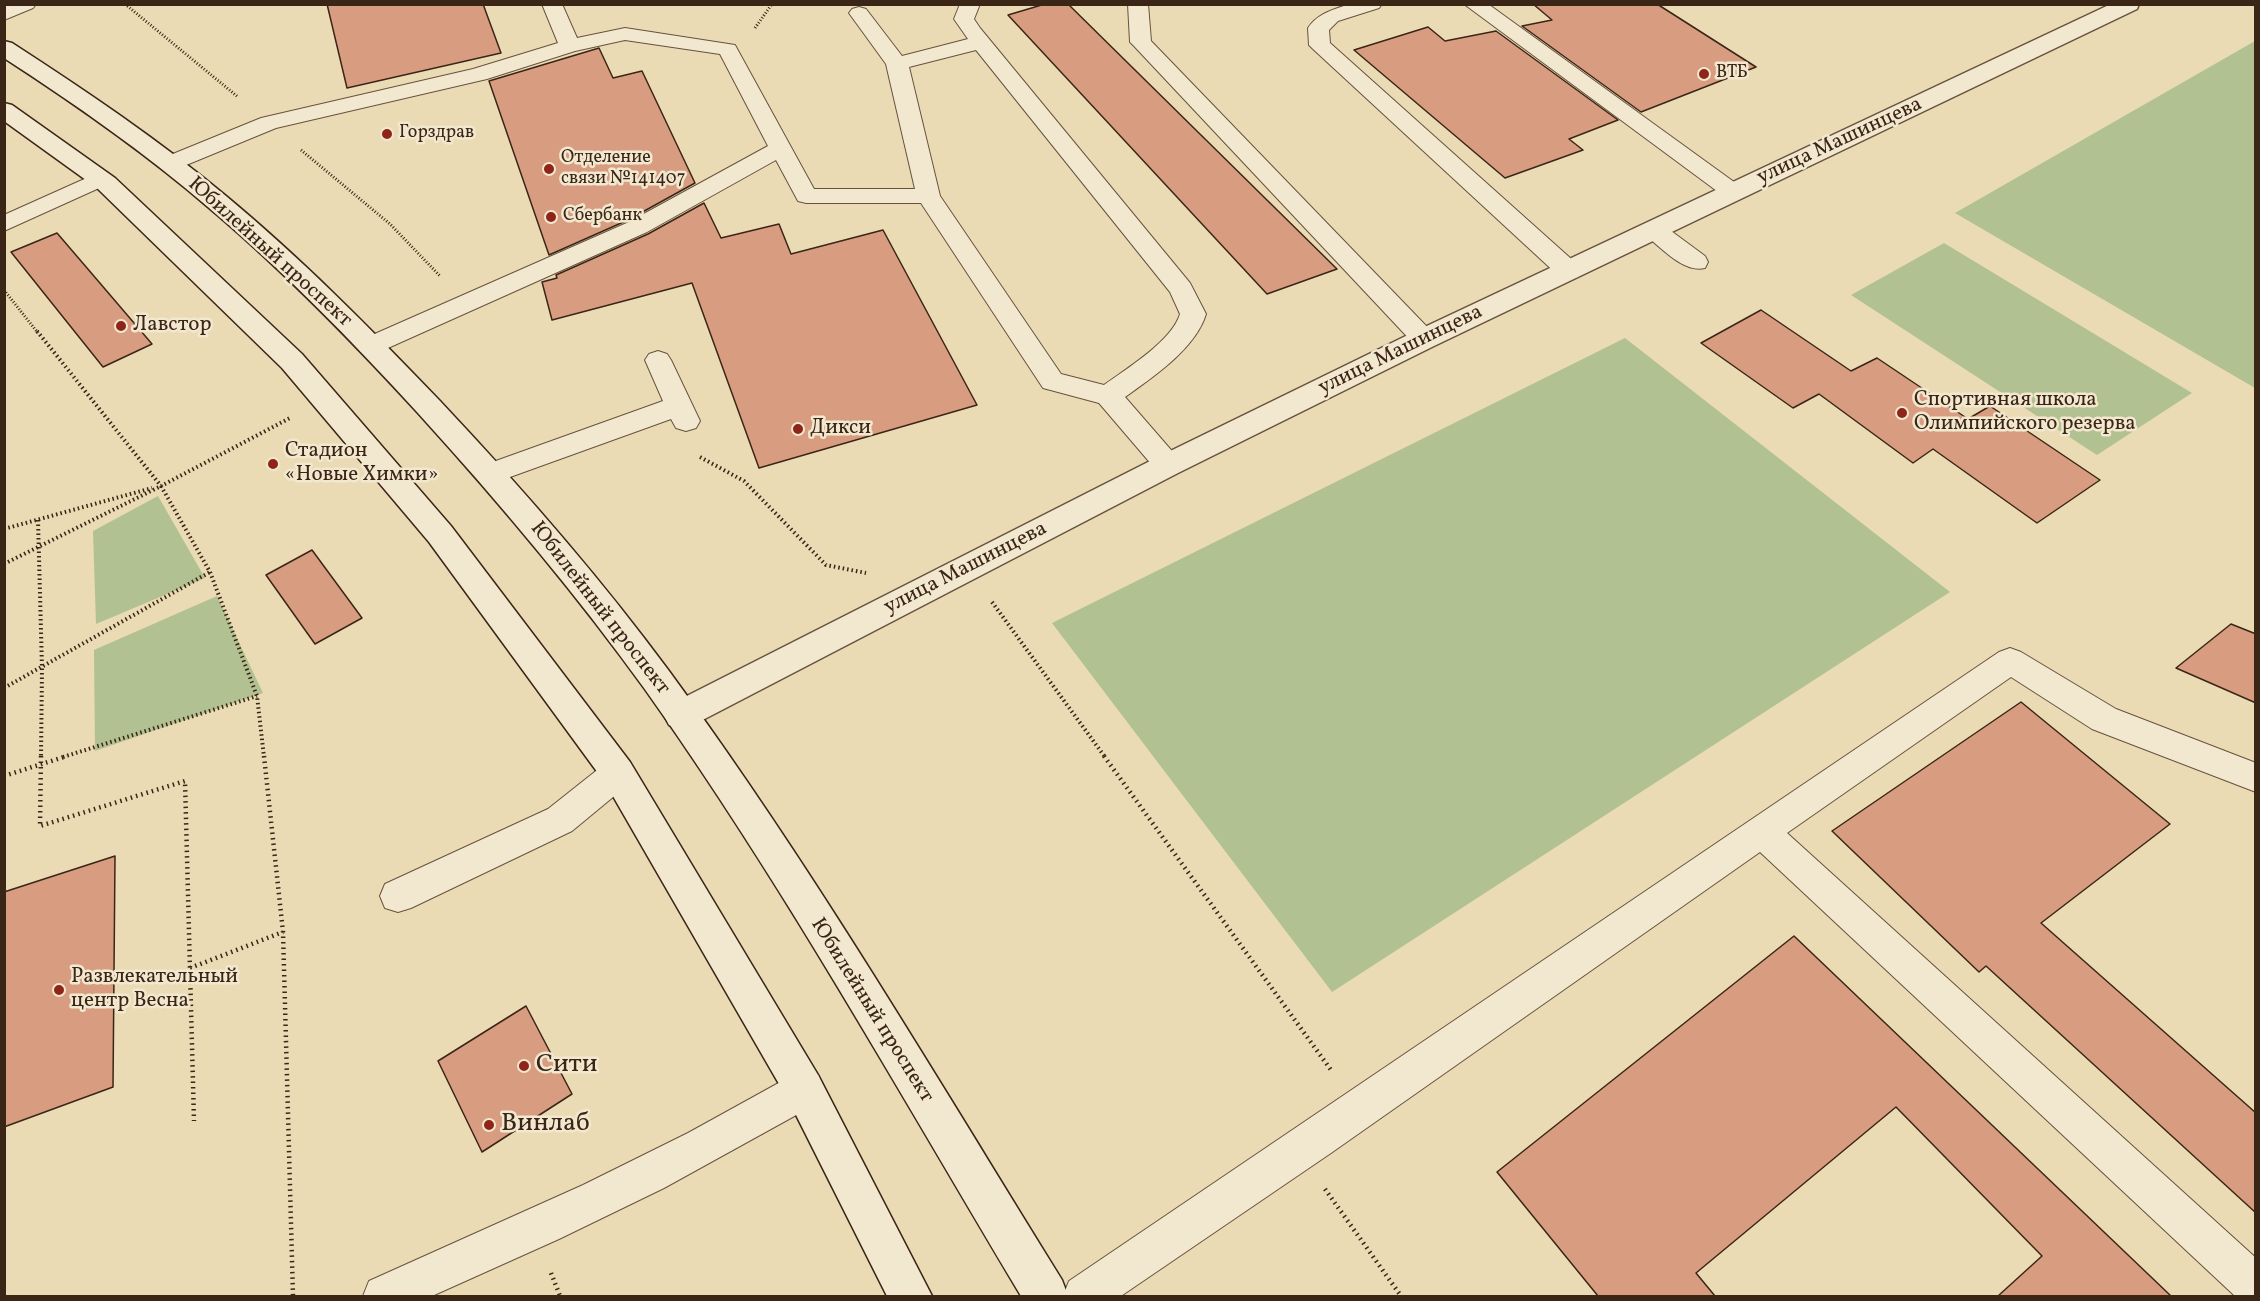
<!DOCTYPE html>
<meta charset="utf-8">
<style>
body{margin:0}
#map{position:relative;width:2260px;height:1301px;overflow:hidden;background:#eadbb5;font-family:Vollkorn,serif}
canvas{display:block}
.frame{position:absolute;inset:0;border:6px solid #3b2516;pointer-events:none}
</style>
<div id="map">
<canvas width="2260" height="1301"></canvas>
<div class="frame"></div>
</div>
<script>
const ctx = document.querySelector('canvas').getContext('2d');
ctx.lineJoin = 'round';
function fillPath(path, color) { ctx.fillStyle = color; ctx.fill(path, 'evenodd'); }
function strokePath(path, color, width, dash) { ctx.strokeStyle = color; ctx.lineWidth = width; ctx.lineCap = dash ? 'butt' : 'round'; ctx.setLineDash(dash || []); ctx.stroke(path); }
function label(font, color, halo, rows, align = 'center') {
  ctx.font = font + ' Vollkorn,serif'; ctx.lineWidth = 5; ctx.setLineDash([]); ctx.textBaseline = 'middle'; ctx.strokeStyle = halo; ctx.fillStyle = color; for (const [text, x, y, turn = 0] of rows) {
    ctx.save(); ctx.translate(x, y); ctx.rotate((+turn || 0) * Math.PI / 180); ctx.textAlign = isNaN(turn) ? turn : align; if (halo) ctx.strokeText(text, 0, 0); ctx.fillText(text, 0, 0); ctx.restore();
  }
}
fillPath(new Path2D(`
 M2255,41V388L1955,213Z
 M1944,243L2192,393L2097,455L1851,295Z
 M1625,338L1950,592L1332,992L1052,623Z
 M158,496L205,578L96,624L93,531Z
 M217,596L263,693L95,751L94,650Z`), '#b2c191');
const building = new Path2D(`
 M327,4H483L501,53L347,88Z
 M1045,4H1068L1337,269L1267,294L1008,15Z
 M1533,4H1657L1756,67L1641,112L1522,26L1552,20Z
 M1428,27L1445,41L1496,31L1618,120L1569,139L1583,150L1505,178L1354,50Z
 M599,48L613,78L642,71L695,183L628,220L549,255L489,81Z
 M704,203L721,238L779,224L791,254L883,230L977,405L759,468L692,283L552,320L542,282L557,278L556,275L648,234Z
 M57,233L99,282L152,344L103,367L11,252Z
 M1761,310L1851,371L1877,358L1968,419L1990,406L2100,480L2037,523L1933,449L1913,463L1819,394L1793,408L1701,343Z
 M312,550L362,618L315,644L266,575Z
 M2231,624L2256,634V703L2176,668Z
 M2021,702L2170,824L2041,923L2256,1113V1213L1986,966L1979,972L1832,831Z
 M115,856L113,1087L4,1127V892Z
 M1794,936L2171,1296H1998L2042,1256L1896,1107L1696,1273L1715,1296H1598L1497,1172Z
 M526,1006L572,1094L482,1152L438,1061Z`);
fillPath(building, '#d89d80');
strokePath(building, '#3b2516', 1.5);
const lane = new Path2D(`
 M8,4H36L33,8L4,20V6Z
 M542,4H562L577,38L625,28L735,45L814,189H915L886,64L849,13L852,9L859,7L866,9L902,56L968,39L954,19L960,4H980L974,19L980,28L1190,283L1206,314C1196,348 1153,377 1125,397L1178,458L1182,465L1178,472L1168,475L1158,472L1099,403L1043,388L921,203H806L798,201L776,160L647,232L379,352L370,355L361,352L357,346L361,340L629,222L768,146L720,54L625,40L575,51L487,79L276,128L179,168L171,170L163,168L159,163L163,158L261,118L473,69L558,43ZM976,50L1170,292L1180,314C1172,341 1126,369 1104,385L1061,374L940,196L909,67Z
 M1128,4H1148L1151,41L1433,333L1437,339L1433,345L1424,348L1415,345L1134,46L1130,42Z
 M1349,4H1382L1379,8L1338,21L1329,30L1330,43L1578,265L1581,271L1578,277L1569,279L1560,277L1313,49L1309,45L1308,28C1318,13 1333,10 1349,4Z
 M1464,4H1488L1741,187L1745,192L1741,197L1733,199L1725,197Z
 M100,172L108,174L112,179L108,184L4,231V215Z
 M1654,222L1663,225L1705,256L1708,262L1705,268C1683,273 1662,248 1645,235L1642,230L1645,225Z
 M658,351L667,354L671,360L700,421L696,428L686,431L676,428L671,419L499,481L489,484L479,481L475,474L479,467L663,401L645,360L649,354Z
 M2010,648L2021,652L2116,709L2256,763V792L2092,729L2011,677L1787,833L2256,1258V1296H2235L1760,852L1331,1153L1121,1296H1063L1069,1281L1999,652Z
 M618,758L630,763L635,773L630,783L572,831L411,908L398,912L385,908L380,896L385,884L548,809L606,763Z
 M804,1069L818,1075L824,1089L818,1103L664,1188L559,1239L432,1296H363L369,1281L583,1185L688,1133Z`);
const street = new Path2D(`
 M2111,4H2139L2137,9L1434,346L1178,473L693,725L681,729L669,725L664,715L669,705L1158,457L1414,332Z`);
const secondary = new Path2D(`
 M4,41L12,43C86,91 159,140 226,196C302,259 372,330 440,401C521,487 599,576 669,671C812,866 935,1075 1062,1280L1068,1296H1021C899,1092 782,882 644,688C574,591 497,500 417,412C351,340 283,270 208,207C144,152 75,104 4,58Z
 M4,103L12,105L115,178L302,354L451,526L630,762L818,1075L932,1296H887L790,1103L606,784L429,542L282,368L97,188L4,121Z`);
strokePath(lane, '#67523e', 2);
strokePath(street, '#67523e', 3);
strokePath(secondary, '#3b2516', 3);
strokePath(new Path2D(`
 M125,4L238,97
 M755,28L772,4
 M301,150L390,224L440,276
 M4,290L38,333`), '#3b2516', 3, [1, 2]);
strokePath(new Path2D(`
 M37,331L161,486L290,418
 M700,457L744,481L826,565L866,573
 M161,486L210,572L257,696L264,757
 M38,520L42,668L41,757
 M4,529L152,488
 M4,564L161,486
 M992,602L1105,757
 M4,688L210,572
 M63,757L257,696`), '#3b2516', 4, [1.5, 3]);
strokePath(new Path2D(`
 M41,756L40,826L185,781L194,1121
 M264,756L283,932L293,1296
 M1104,756L1331,1070
 M4,776L67,756
 M190,968L283,932
 M1325,1189L1401,1296
 M551,1273L560,1296`), '#3b2516', 4.5, [1.5, 4]);
fillPath(lane, '#f1e8cf');
fillPath(street, '#f1e8cf');
fillPath(secondary, '#f1e8cf');
for (const [x, y, r, color] of [
 [1704,74,6,"#8f2418"],
 [387,134,6,"#8f2418"],
 [549,169,6,"#8f2418"],
 [551,217,6,"#8f2418"],
 [121,326,6,"#8f2418"],
 [1902,413,6,"#8f2418"],
 [798,429,6,"#8f2418"],
 [273,464,6,"#8f2418"],
 [59,990,6,"#8f2418"],
 [524,1066,6,"#8f2418"],
 [489,1125,6,"#8f2418"]
]) { const dot = new Path2D(); dot.arc(x, y, r, 0, 2 * Math.PI); ctx.fillStyle = color; ctx.fill(dot); strokePath(dot, '#f1e8cf', 2); }
label('18px', '#3b2516', '#f1e8cf', [
 ["ВТБ",1716,74],
 ["Горздрав",399,134],
 ["Отделение",561,159],
 ["связи №141407",561,180],
 ["Сбербанк",563,217]
], 'left');
label('21px', '#3b2516', '#f1e8cf', [
 ["улица Машинцева",1840,142,-25],
 ["Юбилейный проспект",269,253,42],
 ["улица Машинцева",1401,351,-26],
 ["улица Машинцева",966,569,-27],
 ["Юбилейный проспект",599,609,52],
 ["Юбилейный проспект",871,1011,58]
]);
label('21px', '#3b2516', '#f1e8cf', [
 ["Лавстор",133,326],
 ["Спортивная школа",1914,401],
 ["Олимпийского резерва",1914,425],
 ["Дикси",810,429],
 ["Стадион",285,452],
 ["«Новые Химки»",285,476],
 ["Развлекательный",71,978],
 ["центр Весна",71,1002]
], 'left');
label('26px', '#3b2516', '#f1e8cf', [
 ["Сити",536,1066],
 ["Винлаб",501,1125]
], 'left');
</script>
